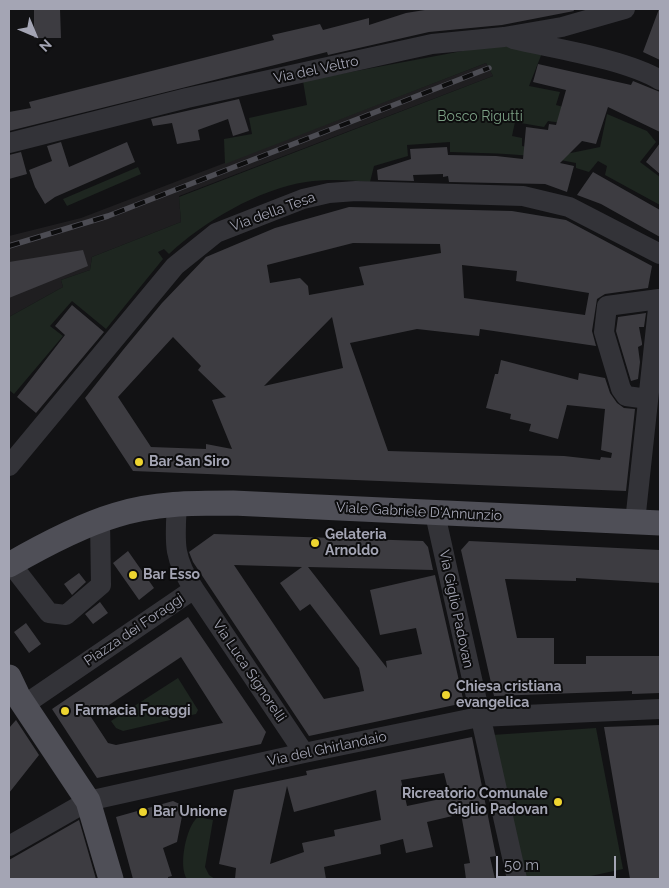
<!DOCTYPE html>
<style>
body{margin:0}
#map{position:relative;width:669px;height:888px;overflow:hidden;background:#121214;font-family:Raleway,sans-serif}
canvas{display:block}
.frame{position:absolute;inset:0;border:10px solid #a4a5b4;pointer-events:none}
.north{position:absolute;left:10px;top:10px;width:50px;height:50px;-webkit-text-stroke:4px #0d0d0e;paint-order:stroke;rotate:135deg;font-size:14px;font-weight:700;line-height:20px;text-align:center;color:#a4a5b4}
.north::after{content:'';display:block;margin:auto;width:18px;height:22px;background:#a4a5b4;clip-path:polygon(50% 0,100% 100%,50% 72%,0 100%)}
.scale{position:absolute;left:496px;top:856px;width:120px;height:22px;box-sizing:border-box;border:2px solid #a4a5b4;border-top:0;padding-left:6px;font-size:15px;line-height:18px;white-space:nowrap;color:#a4a5b4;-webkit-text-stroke:4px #0d0d0e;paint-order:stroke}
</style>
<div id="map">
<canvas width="669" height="888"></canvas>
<div class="frame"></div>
<div class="north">N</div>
<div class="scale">50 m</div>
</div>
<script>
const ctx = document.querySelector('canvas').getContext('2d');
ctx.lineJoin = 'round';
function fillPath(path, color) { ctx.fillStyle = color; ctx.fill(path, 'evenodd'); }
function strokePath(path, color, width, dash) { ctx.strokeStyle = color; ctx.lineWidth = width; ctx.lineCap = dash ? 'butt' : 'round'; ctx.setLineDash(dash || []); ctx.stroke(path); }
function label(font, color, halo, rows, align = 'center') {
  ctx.font = font + ' Raleway,sans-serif'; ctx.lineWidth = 4; ctx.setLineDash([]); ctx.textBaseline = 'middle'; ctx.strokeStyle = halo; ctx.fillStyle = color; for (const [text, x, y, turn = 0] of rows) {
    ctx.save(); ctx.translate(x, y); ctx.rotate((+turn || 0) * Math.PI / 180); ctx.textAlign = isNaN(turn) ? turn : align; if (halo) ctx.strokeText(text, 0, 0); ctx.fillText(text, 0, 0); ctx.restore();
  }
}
fillPath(new Path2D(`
 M486,63L493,76L179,196L181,222L92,257L90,270L61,280L63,287L9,317V236L81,218Z`), '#1f1e20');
fillPath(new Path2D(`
 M505,43L542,53L529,86L560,92L556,105L571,109L569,124L548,121L544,127L515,122L512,136L522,138V146L566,154L600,147L607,114L647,131L656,142L640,162L660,177V205L605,175L607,166L598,161L589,172L576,168V163C534,154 492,153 450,152V142L407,145L408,156L374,166L370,182C349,180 327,179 306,182C259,189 203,222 169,254L164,249L158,252L163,259L106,329L72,301L50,326L63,336L14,394L9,390V317L63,287L61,280L90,270L92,257L181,222L179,197L493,76L486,63L225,164L224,139L252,134L249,118L307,105L303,81Z
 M138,167L141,174L67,206L63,199Z
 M178,678L198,710L196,714L123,731L116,728L111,721Z
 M596,728L623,869L577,879H524L492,735Z
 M198,817L213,820L205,867L209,875L215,879H187C178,867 186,826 198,817Z`), '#1e2620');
fillPath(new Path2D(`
 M34,9H60L61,38H34Z
 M431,9H573L574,11L502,25L429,32L328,55L327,52L9,131V112L31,108L29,102L274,40L272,35L320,24L323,30L369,18V25L406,13Z
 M659,9H660V60L643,52Z
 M538,64L631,85L633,81L660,92V132L608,107L596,144L582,141L560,163L574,166L567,192L545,184L449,182L448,176L443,177V174L413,175L414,181L378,180L377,170L411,159L410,149L447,147L448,155L496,156L523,159L526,127L548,130L549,124L556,125L566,90L533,82Z
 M239,99L249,131L233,136L228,119L198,130L200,140L177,144L172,123L153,126L151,119Z
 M61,142L69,167L127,142L135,162L55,197L45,204L35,187L29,170L52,161L47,146Z
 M660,143V174L646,162Z
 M21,152L27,174L9,179V155Z
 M593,172L660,210V237L601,204L577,195Z
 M349,207L512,211L566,220L652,266L648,288L605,294L597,299L592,331L596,346L480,329L479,336L417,329L350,343L388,451L564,456L600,460L601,457L611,458L612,453L601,450L605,409L567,405L558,439L529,431L531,424L510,419L511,414L486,408L495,374H498L501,360L578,380L579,373L605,378L610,393L617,403L624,408L635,409L626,491L133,471L85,398L123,350L162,303L206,257L275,228ZM353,243L440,244L441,253L359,267L364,285L309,295L308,286L300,278L270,283L267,265ZM462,265L517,271L516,281L589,293L585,315L464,298ZM332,317L343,368L264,386ZM173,337L201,366L198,370L226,397L212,400L232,449L206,444V449L151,447L118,397Z
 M83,250L88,266L9,298V262Z
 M72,305L104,332L36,413L17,397L65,335L55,326Z
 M646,313L644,327H639L642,343V345L638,347L640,362L638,379L631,381L616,331L618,317Z
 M214,534L423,541L428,547L433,570L308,567L387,668L386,661L422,654L416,628L380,635L370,590L435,575L464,703L309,736L193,562L189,552ZM234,565L302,567L280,583L300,611L310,604L359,668L364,691L324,699Z
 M469,541L660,550V583L576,578V581L505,579L517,638H554V664H586V656H660V693L632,694V691L494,696L461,550Z
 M128,551L154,588L139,600L113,563Z
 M79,573L86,582L72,595L64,584Z
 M100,602L108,613L93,624L85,614Z
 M188,617L266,732L261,744L97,778L52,709ZM181,657L223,723L116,745L108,743L91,717Z
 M26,623L41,644L29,653L14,632Z
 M16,720L39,755L9,793V728Z
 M660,725V879H630L604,727Z
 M472,737L496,856L490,857L495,879H466L464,864L470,863L461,814L427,822L433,847L406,853L403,839L380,845L381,854L324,867L326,879H235L236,868L219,864L234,790L307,775L306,771ZM444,773L450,797L407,806L401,780ZM287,786L294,812L376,790L381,820L334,830L335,836L302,843L304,852L270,864Z
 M173,801L184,806L177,842L163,848L172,876L168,877V879H133L116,817Z
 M79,820L96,879H9V860Z`), '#3d3c41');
strokePath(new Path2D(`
 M513,39C556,49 624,59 660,80
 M9,143L187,98L432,44L504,37L562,27L625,9
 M9,466L175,266L216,233L303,199L329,193L356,191L523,196L569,207L660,254
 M435,514L517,879
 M635,522L659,299L607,306L604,332L621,389L626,396L648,399
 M11,564L49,613L66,615L101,585L100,520
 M194,589L304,753
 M24,705L194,589C172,557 175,541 177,503
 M9,846L88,801L304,753L479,717L660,709`), '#333338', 20);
strokePath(new Path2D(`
 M9,565C42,546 79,526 116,515C154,503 193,503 233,503L660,523
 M9,677L18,696L88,801L111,879`), '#4f4f57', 25);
const rail = new Path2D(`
 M9,246L108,216L489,68`);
strokePath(rail, '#4c4c53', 5.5);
strokePath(rail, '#0d0d0e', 4, [11]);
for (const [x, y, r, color] of [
 [139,462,5,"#eed530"],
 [315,543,5,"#eed530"],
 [133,575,5,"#eed530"],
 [446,695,5,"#eed530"],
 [65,711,5,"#eed530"],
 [558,802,5,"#eed530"],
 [143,812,5,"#eed530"]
]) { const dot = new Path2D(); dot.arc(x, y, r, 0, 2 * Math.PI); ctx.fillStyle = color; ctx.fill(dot); strokePath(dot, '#0d0d0e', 2); }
label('14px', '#a4a5b4', '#0d0d0e', [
 ["Via del Veltro",316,70,-12],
 ["Via della Tesa",273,212,-20],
 ["Viale Gabriele D'Annunzio",419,512,3],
 ["Via Giglio Padovan",456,609,78],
 ["Piazza dei Foraggi",134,630,-34],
 ["Via Luca Signorelli",249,671,56],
 ["Via del Ghirlandaio",327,749,-12]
]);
label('14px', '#7b9f84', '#0d0d0e', [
 ["Bosco Rigutti",480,117]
]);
label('bold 14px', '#a4a5b4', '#0d0d0e', [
 ["Bar San Siro",149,462],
 ["Gelateria",325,535],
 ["Arnoldo",325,551],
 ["Bar Esso",143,575],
 ["Chiesa cristiana",456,687],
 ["evangelica",456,703],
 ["Farmacia Foraggi",75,711],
 ["Ricreatorio Comunale",548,794,"right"],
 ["Giglio Padovan",548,810,"right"],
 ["Bar Unione",153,812]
], 'left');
</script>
